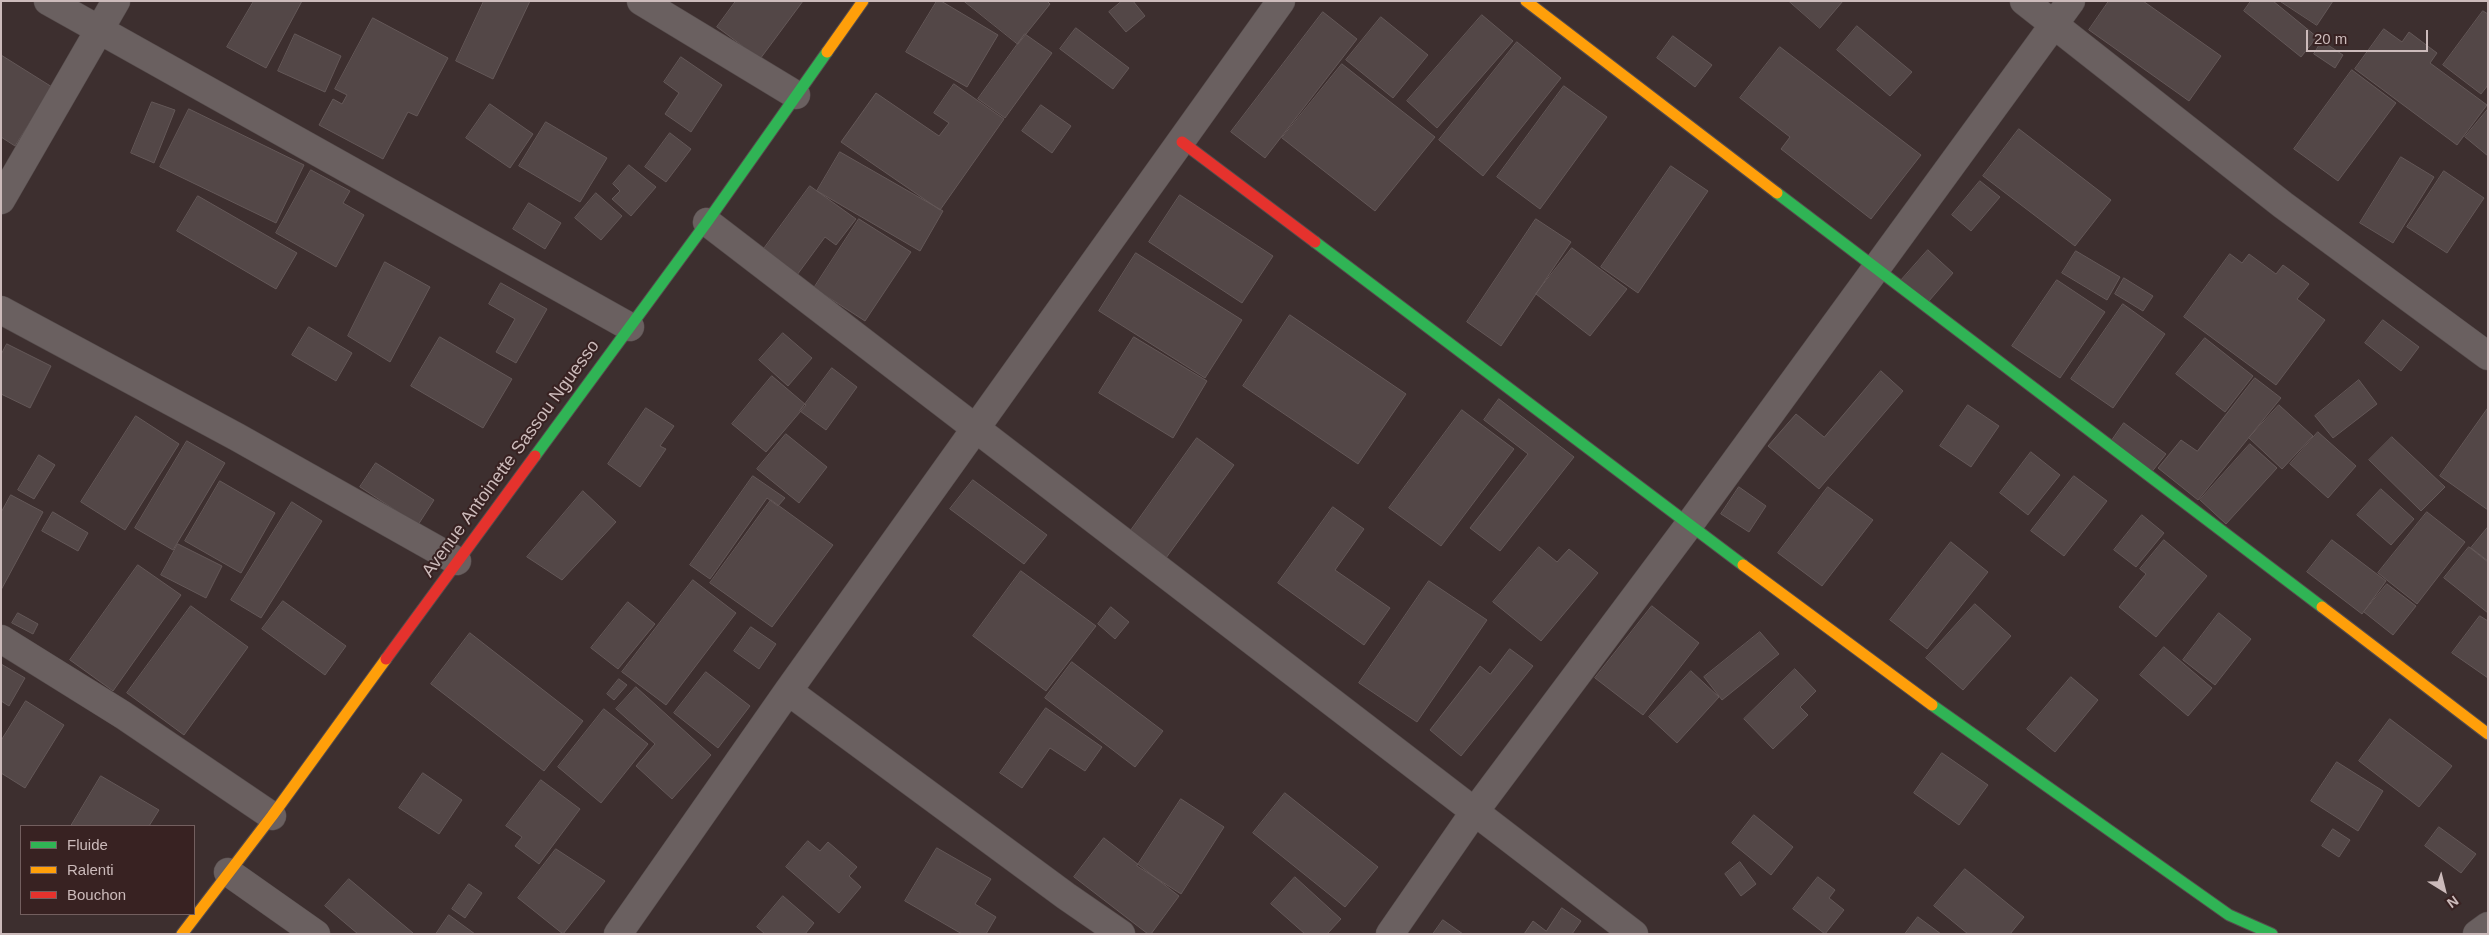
<!DOCTYPE html>
<style>
body{margin:0}
#map{position:relative;width:2489px;height:935px;overflow:hidden;background:#3d2f2f;font-family:Helvetica,sans-serif}
canvas{display:block}
.frame{position:absolute;inset:0;border:2px solid #cbb;pointer-events:none}
.legend{position:absolute;left:20px;top:825px;width:175px;height:90px;box-sizing:border-box;background:#382222;border:1px solid #735f5f;margin:0;padding:6px 9px;list-style:none;font-size:15px;color:#cbb}
.legend li{display:flex;align-items:center;gap:10px;height:25px}
.legend b{width:25px;border:1px solid #735f5f}
.north{position:absolute;left:2419px;top:865px;width:50px;height:50px;-webkit-text-stroke:4px #382222;paint-order:stroke;rotate:144deg;font-size:14px;font-weight:700;line-height:20px;text-align:center;color:#cbb}
.north::after{content:'';display:block;margin:auto;width:18px;height:22px;background:#cbb;clip-path:polygon(50% 0,100% 100%,50% 72%,0 100%)}
.scale{position:absolute;left:2306px;top:30px;width:122px;height:22px;box-sizing:border-box;border:2px solid #cbb;border-top:0;padding-left:6px;font-size:15px;line-height:18px;white-space:nowrap;color:#cbb;-webkit-text-stroke:4px #382222;paint-order:stroke}
</style>
<div id="map">
<canvas width="2489" height="935"></canvas>
<div class="frame"></div>
<ul class="legend">
<li><b style="height:6px;background:#30b455"></b>Fluide</li>
<li><b style="height:6px;background:#ff9f0a"></b>Ralenti</li>
<li><b style="height:6px;background:#e5322d"></b>Bouchon</li>
</ul>
<div class="north">N</div>
<div class="scale">20 m</div>
</div>
<script>
const ctx = document.querySelector('canvas').getContext('2d');
ctx.lineJoin = 'round';
function fillPath(path, color) { ctx.fillStyle = color; ctx.fill(path, 'evenodd'); }
function strokePath(path, color, width, dash) { ctx.strokeStyle = color; ctx.lineWidth = width; ctx.lineCap = dash ? 'butt' : 'round'; ctx.setLineDash(dash || []); ctx.stroke(path); }
function label(font, color, halo, rows, align = 'center') {
  ctx.font = font + ' Helvetica,sans-serif'; ctx.lineWidth = 4; ctx.setLineDash([]); ctx.textBaseline = 'middle'; ctx.strokeStyle = halo; ctx.fillStyle = color; for (const [text, x, y, turn = 0] of rows) {
    ctx.save(); ctx.translate(x, y); ctx.rotate((+turn || 0) * Math.PI / 180); ctx.textAlign = isNaN(turn) ? turn : align; if (halo) ctx.strokeText(text, 0, 0); ctx.fillText(text, 0, 0); ctx.restore();
  }
}
const building = new Path2D(`
 M254,1H302L266,68L227,47Z
 M484,1H530L493,79L456,61Z
 M736,1H803L760,59L717,27Z
 M937,1H941L998,35L967,87L906,52Z
 M964,1H1047L1050,4L1018,44Z
 M1122,1H1133L1145,16L1126,32L1109,12Z
 M1789,1H1843L1820,28Z
 M2109,1H2143L2221,56L2189,101L2089,30Z
 M2251,1H2273L2317,37L2301,57L2244,11Z
 M2280,1H2333L2317,25Z
 M2483,11L2488,14V85L2481,94L2443,65Z
 M1323,12L1357,39L1265,158L1231,132Z
 M1482,15L1513,41L1437,128L1407,101Z
 M1381,17L1428,55L1393,98L1346,60Z
 M373,18L448,58L417,116L408,112L383,159L319,125L333,99L342,104L347,95L335,89Z
 M1857,26L1912,72L1890,96L1837,50Z
 M1076,28L1129,68L1113,89L1060,49Z
 M2384,29L2402,42L2409,32L2437,53L2430,63L2487,105L2457,145L2355,69Z
 M295,34L341,56L325,92L278,71Z
 M1025,34L1052,53L1005,118L978,99Z
 M1673,36L1712,65L1695,87L1657,58Z
 M2322,41L2343,55L2335,68L2314,54Z
 M1517,42L1561,78L1483,176L1439,140Z
 M1780,47L1921,155L1871,219L1781,149L1790,137L1740,98Z
 M1,55L52,87L15,146L1,137Z
 M681,57L722,85L691,132L665,114L679,93L664,82Z
 M1342,64L1435,137L1375,211L1282,138Z
 M2352,70L2396,103L2338,181L2294,149Z
 M954,84L1004,119L940,210L841,142L876,93L939,136L949,123L934,113Z
 M1564,86L1607,117L1540,209L1497,177Z
 M152,102L175,110L154,163L131,153Z
 M490,104L533,134L510,168L466,138Z
 M1041,105L1071,126L1052,153L1022,131Z
 M189,109L304,165L276,223L160,167Z
 M2488,109V156L2465,137Z
 M546,122L607,158L580,202L519,166Z
 M2019,129L2111,200L2075,246L1983,176Z
 M670,133L691,149L666,182L645,167Z
 M840,152L943,211L920,251L817,191Z
 M2401,157L2434,177L2393,243L2360,223Z
 M629,165L656,187L631,216L612,199L620,191L613,184Z
 M1671,166L1708,191L1638,293L1601,267Z
 M311,170L350,191L343,203L364,215L336,267L276,233Z
 M2444,171L2484,198L2447,253L2407,227Z
 M1980,181L2000,197L1971,231L1952,215Z
 M810,186L856,219L836,245L825,237L797,275L763,250Z
 M596,193L622,216L601,240L575,218Z
 M1180,195L1273,256L1242,303L1149,242Z
 M198,196L297,253L276,289L177,231Z
 M529,203L561,223L545,249L513,229Z
 M859,219L911,252L865,321L814,288Z
 M1536,219L1571,242L1501,346L1467,322Z
 M1572,248L1627,289L1590,336L1536,294Z
 M1928,250L1953,273L1923,308L1897,285Z
 M2076,251L2120,277L2107,300L2062,273Z
 M1136,253L1242,320L1205,378L1099,311Z
 M2230,254L2242,263L2249,254L2276,274L2283,265L2309,284L2297,299L2325,320L2276,385L2184,317Z
 M385,262L430,287L390,362L348,336Z
 M2124,278L2153,296L2143,311L2115,294Z
 M2057,280L2105,312L2060,378L2012,346Z
 M501,283L547,309L516,363L496,352L515,319L489,304Z
 M2123,304L2165,334L2113,408L2071,379Z
 M1290,315L1406,394L1358,464L1243,386Z
 M2383,320L2419,347L2401,371L2365,343Z
 M309,327L352,353L336,381L292,355Z
 M783,333L812,358L788,386L759,360Z
 M440,337L512,379L483,428L411,386Z
 M1134,337L1207,381L1173,438L1099,393Z
 M2205,338L2253,376L2225,412L2176,374Z
 M7,344L51,366L30,408L1,394V355Z
 M832,368L857,387L826,430L800,411Z
 M1881,371L1903,391L1819,489L1768,446L1796,414L1824,437Z
 M772,376L806,405L766,452L732,424Z
 M2255,378L2281,398L2198,500L2158,468L2181,440L2197,451Z
 M2359,380L2377,404L2333,438L2315,416Z
 M1499,399L1574,457L1500,551L1470,528L1528,454L1484,420Z
 M1968,405L1999,426L1971,467L1940,446Z
 M2279,405L2313,436L2282,469L2249,438Z
 M646,408L674,426L660,446L666,449L640,487L608,464Z
 M2488,408V510L2440,476Z
 M1462,410L1514,449L1441,546L1389,508Z
 M136,416L179,444L125,530L81,502Z
 M2124,423L2166,454L2146,479L2106,449Z
 M2318,432L2356,466L2328,498L2290,464Z
 M786,434L827,467L799,503L757,469Z
 M2392,437L2445,487L2421,511L2369,460Z
 M1197,438L1234,465L1163,562L1127,536Z
 M187,441L225,463L173,550L135,528Z
 M2250,444L2277,468L2226,524L2200,500Z
 M2031,452L2060,475L2028,515L2000,493Z
 M39,455L55,465L34,499L18,490Z
 M376,463L434,500L418,525L360,487Z
 M753,476L785,498L778,506L767,498L710,579L690,565Z
 M2074,476L2107,501L2064,556L2031,531Z
 M973,480L1047,535L1024,564L950,509Z
 M220,481L275,513L241,573L185,541Z
 M1739,487L1766,506L1749,532L1721,514Z
 M1828,487L1873,520L1822,586L1778,553Z
 M2381,489L2414,519L2391,545L2357,515Z
 M583,491L616,522L562,580L527,557Z
 M11,495L43,512L1,590V513Z
 M771,500L833,545L772,627L710,583Z
 M292,502L322,521L261,618L231,600Z
 M1333,507L1364,529L1335,570L1390,608L1364,645L1278,583Z
 M53,512L88,533L78,551L42,531Z
 M2427,512L2465,542L2417,604L2378,573Z
 M2142,515L2164,533L2136,567L2114,550Z
 M2488,527V561L2471,548Z
 M2164,540L2207,576L2156,637L2119,607L2146,574L2140,569Z
 M2332,540L2386,581L2362,614L2307,572Z
 M1951,542L1988,572L1927,649L1890,620Z
 M178,544L222,566L206,598L161,575Z
 M1539,547L1557,562L1569,549L1598,573L1541,641L1493,602Z
 M2469,547L2488,562V613L2444,578Z
 M138,565L181,595L113,691L70,660Z
 M1021,571L1096,626L1046,691L973,636Z
 M693,580L736,613L666,705L622,672Z
 M1429,581L1487,620L1417,722L1359,683Z
 M2387,584L2416,606L2393,635L2364,612Z
 M283,601L346,646L325,675L262,629Z
 M628,602L655,624L618,669L591,648Z
 M1975,604L2011,636L1963,690L1926,658Z
 M191,606L248,647L184,735L127,693Z
 M1652,606L1699,643L1643,715L1595,678Z
 M1111,607L1129,622L1115,639L1098,624Z
 M18,613L38,624L33,634L12,623Z
 M2219,613L2251,639L2215,685L2183,660Z
 M2480,616L2488,621V678L2452,653Z
 M751,627L776,644L759,669L734,651Z
 M1760,632L1779,654L1722,700L1704,677Z
 M470,633L583,721L544,771L431,684Z
 M2164,647L2212,688L2188,716L2140,675Z
 M1510,649L1533,666L1461,756L1430,730L1480,666L1490,674Z
 M1072,662L1163,731L1135,767L1045,698Z
 M1,664L25,678L9,706L1,701Z
 M1795,669L1816,691L1800,707L1808,715L1773,749L1744,719Z
 M1691,671L1719,697L1677,743L1649,717Z
 M706,672L750,706L718,748L674,713Z
 M2071,677L2098,700L2055,752L2027,729Z
 M619,679L627,685L614,700L607,694Z
 M636,687L711,755L672,799L636,766L655,744L616,709Z
 M26,701L64,725L25,788L1,773V741Z
 M1046,708L1102,747L1085,771L1050,748L1022,788L1000,773Z
 M604,709L648,744L601,803L558,767Z
 M2390,719L2452,766L2419,807L2359,761Z
 M1942,753L1988,785L1959,825L1914,793Z
 M2337,762L2383,791L2358,831L2311,801Z
 M423,773L462,800L439,834L399,808Z
 M101,776L159,810L149,826H71Z
 M541,780L580,809L539,864L515,846L522,837L506,826Z
 M1285,793L1378,867L1345,907L1253,833Z
 M1181,799L1224,827L1181,894L1137,866Z
 M1754,815L1793,847L1771,875L1732,843Z
 M2439,827L2476,854L2461,873L2425,846Z
 M2333,829L2350,840L2339,857L2322,846Z
 M1104,838L1179,896L1151,934H1148L1074,877Z
 M808,841L820,851L828,842L857,867L849,876L861,887L839,913L786,867Z
 M937,848L991,879L975,904L996,917L986,934H962L905,901Z
 M556,849L605,881L563,934L518,898Z
 M1740,862L1756,884L1741,896L1725,874Z
 M1965,869L2024,917L2010,934H1968L1934,906Z
 M1295,877L1341,919L1327,934H1305L1271,904Z
 M1818,877L1835,890L1829,898L1844,910L1825,934L1793,909Z
 M349,879L413,933L412,934H358L325,906Z
 M469,884L482,893L465,918L452,909Z
 M783,896L814,923L805,934H765L757,927Z
 M1562,908L1581,921L1572,934H1524L1533,921L1546,931Z
 M449,915L475,934H436Z
 M1918,917L1941,934H1905Z
 M1443,920L1463,934H1433Z`);
fillPath(building, '#534747');
strokePath(building, '#645858', 1);
const street = new Path2D(`
 M48,1L630,327
 M641,1L796,95
 M2024,1L2283,205L2488,356
 M1,200L116,1
 M707,222L1634,934
 M1,310L237,437L457,561
 M1,639L123,715L272,816
 M788,691L1066,896L1121,934
 M228,872L316,934
 M618,934L788,691L1281,1
 M1390,934L1475,811L1689,525L2071,1
 M2477,934L2488,926`);
const fast = new Path2D(`
 M1777,193L2322,607
 M1315,242L1743,565
 M535,456L707,222L827,52
 M1932,705L2229,915L2272,934`);
const slow = new Path2D(`
 M1526,1L1777,193
 M827,52L863,1
 M1743,565L1932,705
 M2322,607L2488,734
 M182,934L272,816L386,659`);
const jam = new Path2D(`
 M1182,142L1315,242
 M386,659L535,456`);
strokePath(street, '#564c4c', 29);
strokePath(fast, '#564c4c', 13);
strokePath(slow, '#564c4c', 13);
strokePath(jam, '#564c4c', 13);
strokePath(street, '#6a6060', 28);
strokePath(fast, '#30b455', 11);
strokePath(slow, '#ff9f0a', 11);
strokePath(jam, '#e5322d', 11);
label('18px', '#cbb', '#382222', [
 ["Avenue Antoinette Sassou Nguesso",511,459,-54]
]);
</script>
